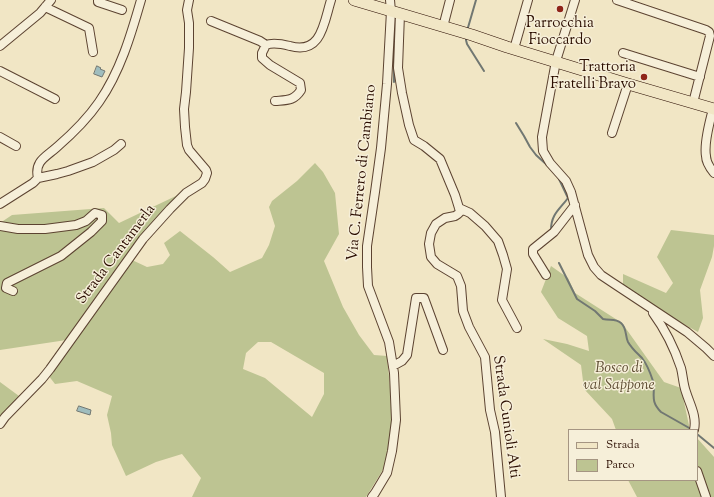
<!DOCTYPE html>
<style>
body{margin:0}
#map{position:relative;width:714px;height:497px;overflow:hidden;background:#f1e6c5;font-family:"Sorts Mill Goudy",serif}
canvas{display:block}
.legend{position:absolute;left:568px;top:429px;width:130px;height:52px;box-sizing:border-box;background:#f6efd9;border:1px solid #a59582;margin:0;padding:5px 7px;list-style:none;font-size:12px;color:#2b0d00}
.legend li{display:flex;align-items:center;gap:8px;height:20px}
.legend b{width:20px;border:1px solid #a59582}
</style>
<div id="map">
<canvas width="714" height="497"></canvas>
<ul class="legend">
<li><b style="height:5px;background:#f1e6c5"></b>Strada</li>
<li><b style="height:11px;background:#bdc492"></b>Parco</li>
</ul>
</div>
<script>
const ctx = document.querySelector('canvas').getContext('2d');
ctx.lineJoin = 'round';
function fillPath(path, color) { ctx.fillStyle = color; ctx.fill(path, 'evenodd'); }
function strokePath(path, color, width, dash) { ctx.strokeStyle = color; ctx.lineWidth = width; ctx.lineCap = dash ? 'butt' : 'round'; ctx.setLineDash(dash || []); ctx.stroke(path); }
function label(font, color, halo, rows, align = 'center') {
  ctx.font = font + ' "Sorts Mill Goudy",serif'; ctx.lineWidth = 3; ctx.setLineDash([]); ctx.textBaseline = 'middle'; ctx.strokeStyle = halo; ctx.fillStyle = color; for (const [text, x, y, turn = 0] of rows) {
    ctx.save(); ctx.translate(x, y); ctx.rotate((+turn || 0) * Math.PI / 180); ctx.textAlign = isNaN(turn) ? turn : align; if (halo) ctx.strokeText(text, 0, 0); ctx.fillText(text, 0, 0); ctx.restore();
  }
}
fillPath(new Path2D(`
 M315,163L323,172L335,193L339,234L324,261L343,307L359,335L374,355L387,356L390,387L392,432L384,468L366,497H192L201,478L182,454L156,462L126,476L112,445L111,433L107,415L112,396L77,381L55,384L48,375L73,339L0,350V223L12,215L104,208L119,223L199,185L162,221L132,260L147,267L163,264L170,255L164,243L180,231L213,257L230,272L262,258L269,245L275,226L269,207L272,201L297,181ZM258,342H271L324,373V394L312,417L265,378L243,369L246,353Z
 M671,230L714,235V246L712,257L700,290L703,318L698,332L678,321L623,287V274L666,293L673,283L657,257Z
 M551,266L568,278L575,293L622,323L664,382L681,388L690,430H616L612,419L584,389L581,365L543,339L567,344L589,351L587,336L558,318L541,292Z
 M0,382L19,396L0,420Z
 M697,438L714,457V497H637L628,480H697Z`), '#bdc492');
const water = new Path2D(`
 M97,66L101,68L100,69L105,71L102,77L94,74Z
 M79,406L91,410L90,415L77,411Z`);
fillPath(water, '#9fbdbe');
strokePath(water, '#717772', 1);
strokePath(new Path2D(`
 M467,31L476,0
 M466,37V40L467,44L484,71
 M394,60L395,21
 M394,82V69
 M516,123L524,136L530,147L536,155L547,165
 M551,230C551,214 560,209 568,198L559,179
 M559,263L577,299L595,311L603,319C610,321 615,318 621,323C627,328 625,336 628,342C632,349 637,353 642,358C646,363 651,375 653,381C656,394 649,400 661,412L691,429
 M697,434L714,448`), '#717772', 2);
const minor = new Path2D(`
 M98,0V2L122,10
 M575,0L556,61L542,137L543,151L550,163L566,181L571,192L588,255L594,267L601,275L616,285L687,332L706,348L714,356
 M617,0L706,30L709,32L710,36L693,103
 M45,7L89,28L93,52
 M400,14L398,68L402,93L409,125L414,140L424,146L440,159L455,195L459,208L460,212L458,214L455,216L445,218L436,224L431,233L429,244L431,257L437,264L457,276L461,286L463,311L469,327L485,357L490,410L495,432L501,497
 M211,21L260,41L266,45
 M443,27L450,0
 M0,46L40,13L51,0
 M514,49L528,0
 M623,53L700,77
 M0,71L55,99
 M275,101C287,100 294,101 301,90L300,83L270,65L262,58V53L266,45C273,42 282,44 290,46C322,55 324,22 331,0
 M713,109C710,120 704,145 706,156C706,162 710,168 714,173
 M612,133L628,84
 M0,137L16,146
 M38,178C34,161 46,157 57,147C72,134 88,118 99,102C120,72 131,35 141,0
 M0,204L33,183L38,178L57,174L68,171L93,162L114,150L121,144
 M459,208L470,213L485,226L498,241L503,255L507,269L502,300L517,328
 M0,226L18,229H45L76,225L86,221L95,213L102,215V221L91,232L61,256L7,283L6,288L13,291
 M546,275L533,254V249L554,232L575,205
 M653,313C664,328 675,350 681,368C683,376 683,384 686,392C690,405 697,416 694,430
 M393,366L402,361L407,355L416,298H424L443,350
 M0,424L5,417L42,379L50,369L143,239L170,209L186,193L202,183L205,179L207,173L206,170L189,150L187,145L185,127L184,109L186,92L189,48V23L187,10L189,0
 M697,471L706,497
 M372,497L375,493L387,473L392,451L396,420L394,373L389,342L368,286L367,267V246L375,192L381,148L387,84L391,11L390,0`);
const major = new Path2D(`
 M354,0L472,35L507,47L628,84L714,109`);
strokePath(minor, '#5c4331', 10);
strokePath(major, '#2b0d00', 12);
strokePath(minor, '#f6efd9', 8);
strokePath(major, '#f1e6c5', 11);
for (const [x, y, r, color] of [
 [560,9,4,"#8f2418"],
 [644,77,4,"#8f2418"]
]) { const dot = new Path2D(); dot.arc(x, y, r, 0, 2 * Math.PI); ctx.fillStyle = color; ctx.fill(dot); strokePath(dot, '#f6efd9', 1.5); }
label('15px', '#2b0d00', '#f6efd9', [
 ["Parrocchia",560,24],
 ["Fioccardo",560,41],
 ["Trattoria",636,68,"right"],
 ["Fratelli Bravo",636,85,"right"]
]);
label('15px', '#2b0d00', '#f6efd9', [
 ["Via C. Ferrero di Cambiano",363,173,-84],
 ["Strada Cantamerla",117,255,-53],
 ["Strada Cunioli Alti",505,417,82]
]);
label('italic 15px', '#5e4d33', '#f6efd9', [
 ["Bosco di",619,369],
 ["val Sappone",619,386]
]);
</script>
